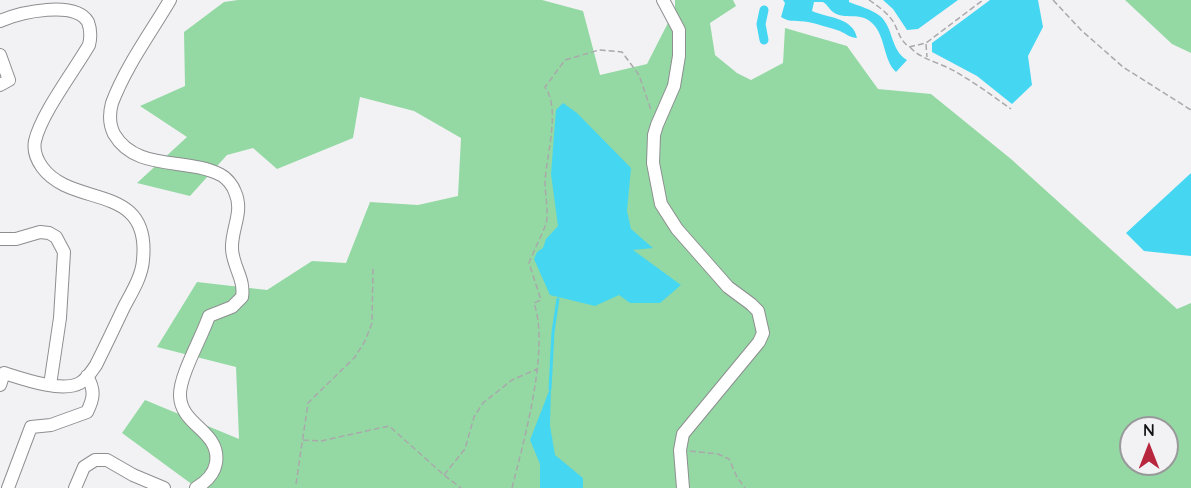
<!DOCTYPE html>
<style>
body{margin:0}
#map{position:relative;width:1191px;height:488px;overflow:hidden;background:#f2f2f5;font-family:Quicksand,sans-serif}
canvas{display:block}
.north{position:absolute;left:1119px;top:416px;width:60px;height:60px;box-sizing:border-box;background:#f2f2f5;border:2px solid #99999b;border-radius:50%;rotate:0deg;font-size:16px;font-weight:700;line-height:24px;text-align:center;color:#131314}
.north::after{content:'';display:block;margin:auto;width:21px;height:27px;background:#b8263d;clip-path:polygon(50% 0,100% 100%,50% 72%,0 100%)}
</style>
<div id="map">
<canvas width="1191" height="488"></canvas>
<div class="north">N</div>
</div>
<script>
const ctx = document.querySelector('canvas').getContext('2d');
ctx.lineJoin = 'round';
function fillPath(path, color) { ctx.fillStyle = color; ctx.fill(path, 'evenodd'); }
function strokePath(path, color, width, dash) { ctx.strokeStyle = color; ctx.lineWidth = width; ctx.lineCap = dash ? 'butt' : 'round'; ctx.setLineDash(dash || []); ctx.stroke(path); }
fillPath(new Path2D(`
 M238,0H542L583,11L600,75L647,64L675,9V0H733L736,6L710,23L715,55L737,73L751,80L783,63L785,28L847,46L878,89L931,94L1011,159L1177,309L1191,303V488H197L122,433L145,400L239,439L236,367L157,347L197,282L267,290L312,261L346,263L370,202L418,205L458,196L461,138L414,111L360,97L353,138L277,169L253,148L227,155L190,196L137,183L187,137L140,106L185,86L184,32L224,2ZM1131,428H1167V464H1131Z
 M1125,0H1191V53L1172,44Z`), '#94d9a3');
fillPath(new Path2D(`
 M783,0H849V2C859,6 871,9 880,16C894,28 890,50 907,60L896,72C883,60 886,36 872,23C860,11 845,21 833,12C829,9 827,4 823,2H814L812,11C827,18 853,17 857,38C851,38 846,34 840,31C830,28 818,24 808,22C799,20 789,23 781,17L785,3Z
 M883,0H958L918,29L907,30L893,9Z
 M990,0H1038L1043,27L1028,56L1032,85L1012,104L977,76L932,52V43Z
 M563,103L577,113L631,168L627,211L631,229L653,248L633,250L681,285L660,303H630L619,295L595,306L550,295L534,259L537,252L543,248L546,239L558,226L551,174L556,110Z
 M1191,173V256L1144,251L1126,233Z
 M551,386L550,426L555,455L583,478V488H540V464L530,440Z`), '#45d6f2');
strokePath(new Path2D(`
 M550,389L553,332L558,299`), '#45d6f2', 3);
strokePath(new Path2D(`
 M764,40L761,24L764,10`), '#45d6f2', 9);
const minor = new Path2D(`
 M170,0C150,34 126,66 112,103C109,114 109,124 114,134C136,172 187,157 221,175C227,178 233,186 235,192C244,212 231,229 232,249C233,267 245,279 242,297L232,307L209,316C202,337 179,376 180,396C181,426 221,431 216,463C214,475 206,482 196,488
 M663,0L679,30V56L674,86L657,125L654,135L653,163L661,204L677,229L728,287L751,304L758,311L763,333L759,342L683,434L680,450L683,488
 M0,21C21,12 75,0 88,22C91,30 91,37 89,45C74,71 41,114 35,141C33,151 37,160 42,167C72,209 151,181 143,260C142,276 132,292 124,307C115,326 106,345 96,365C92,371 87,379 80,383C62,393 23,379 4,373L0,385
 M0,55L9,80L0,85
 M0,239H16L40,232L49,233L56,237L64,252L60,318L50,385
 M8,488L31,427L51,425L87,412C94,398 95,390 87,376
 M75,488L84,467L95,460H107L133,475L164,488`);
strokePath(minor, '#8d8e90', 14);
strokePath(new Path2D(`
 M869,0C878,6 888,13 894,23C899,33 900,40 909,47L926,43L983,0
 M1053,0L1081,30L1123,67L1191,110
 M926,44L927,57
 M910,47C921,60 942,63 956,72C975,83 993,96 1011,109
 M303,440L321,441L389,426L444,475L461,488
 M690,451L718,454L729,459L737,477L745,488
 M444,475L465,449L474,417L483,403L512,380L537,369
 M296,484L308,403L355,357L365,341L372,323L373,267
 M512,488C524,440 550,349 534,303L541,300L529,263C534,250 541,237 546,224C549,212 545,195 545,182C546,157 561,109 545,87L565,60L599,50L622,52L639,75L651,110`), '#a9a9ab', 1.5, [6, 3]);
strokePath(minor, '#fff', 12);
</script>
